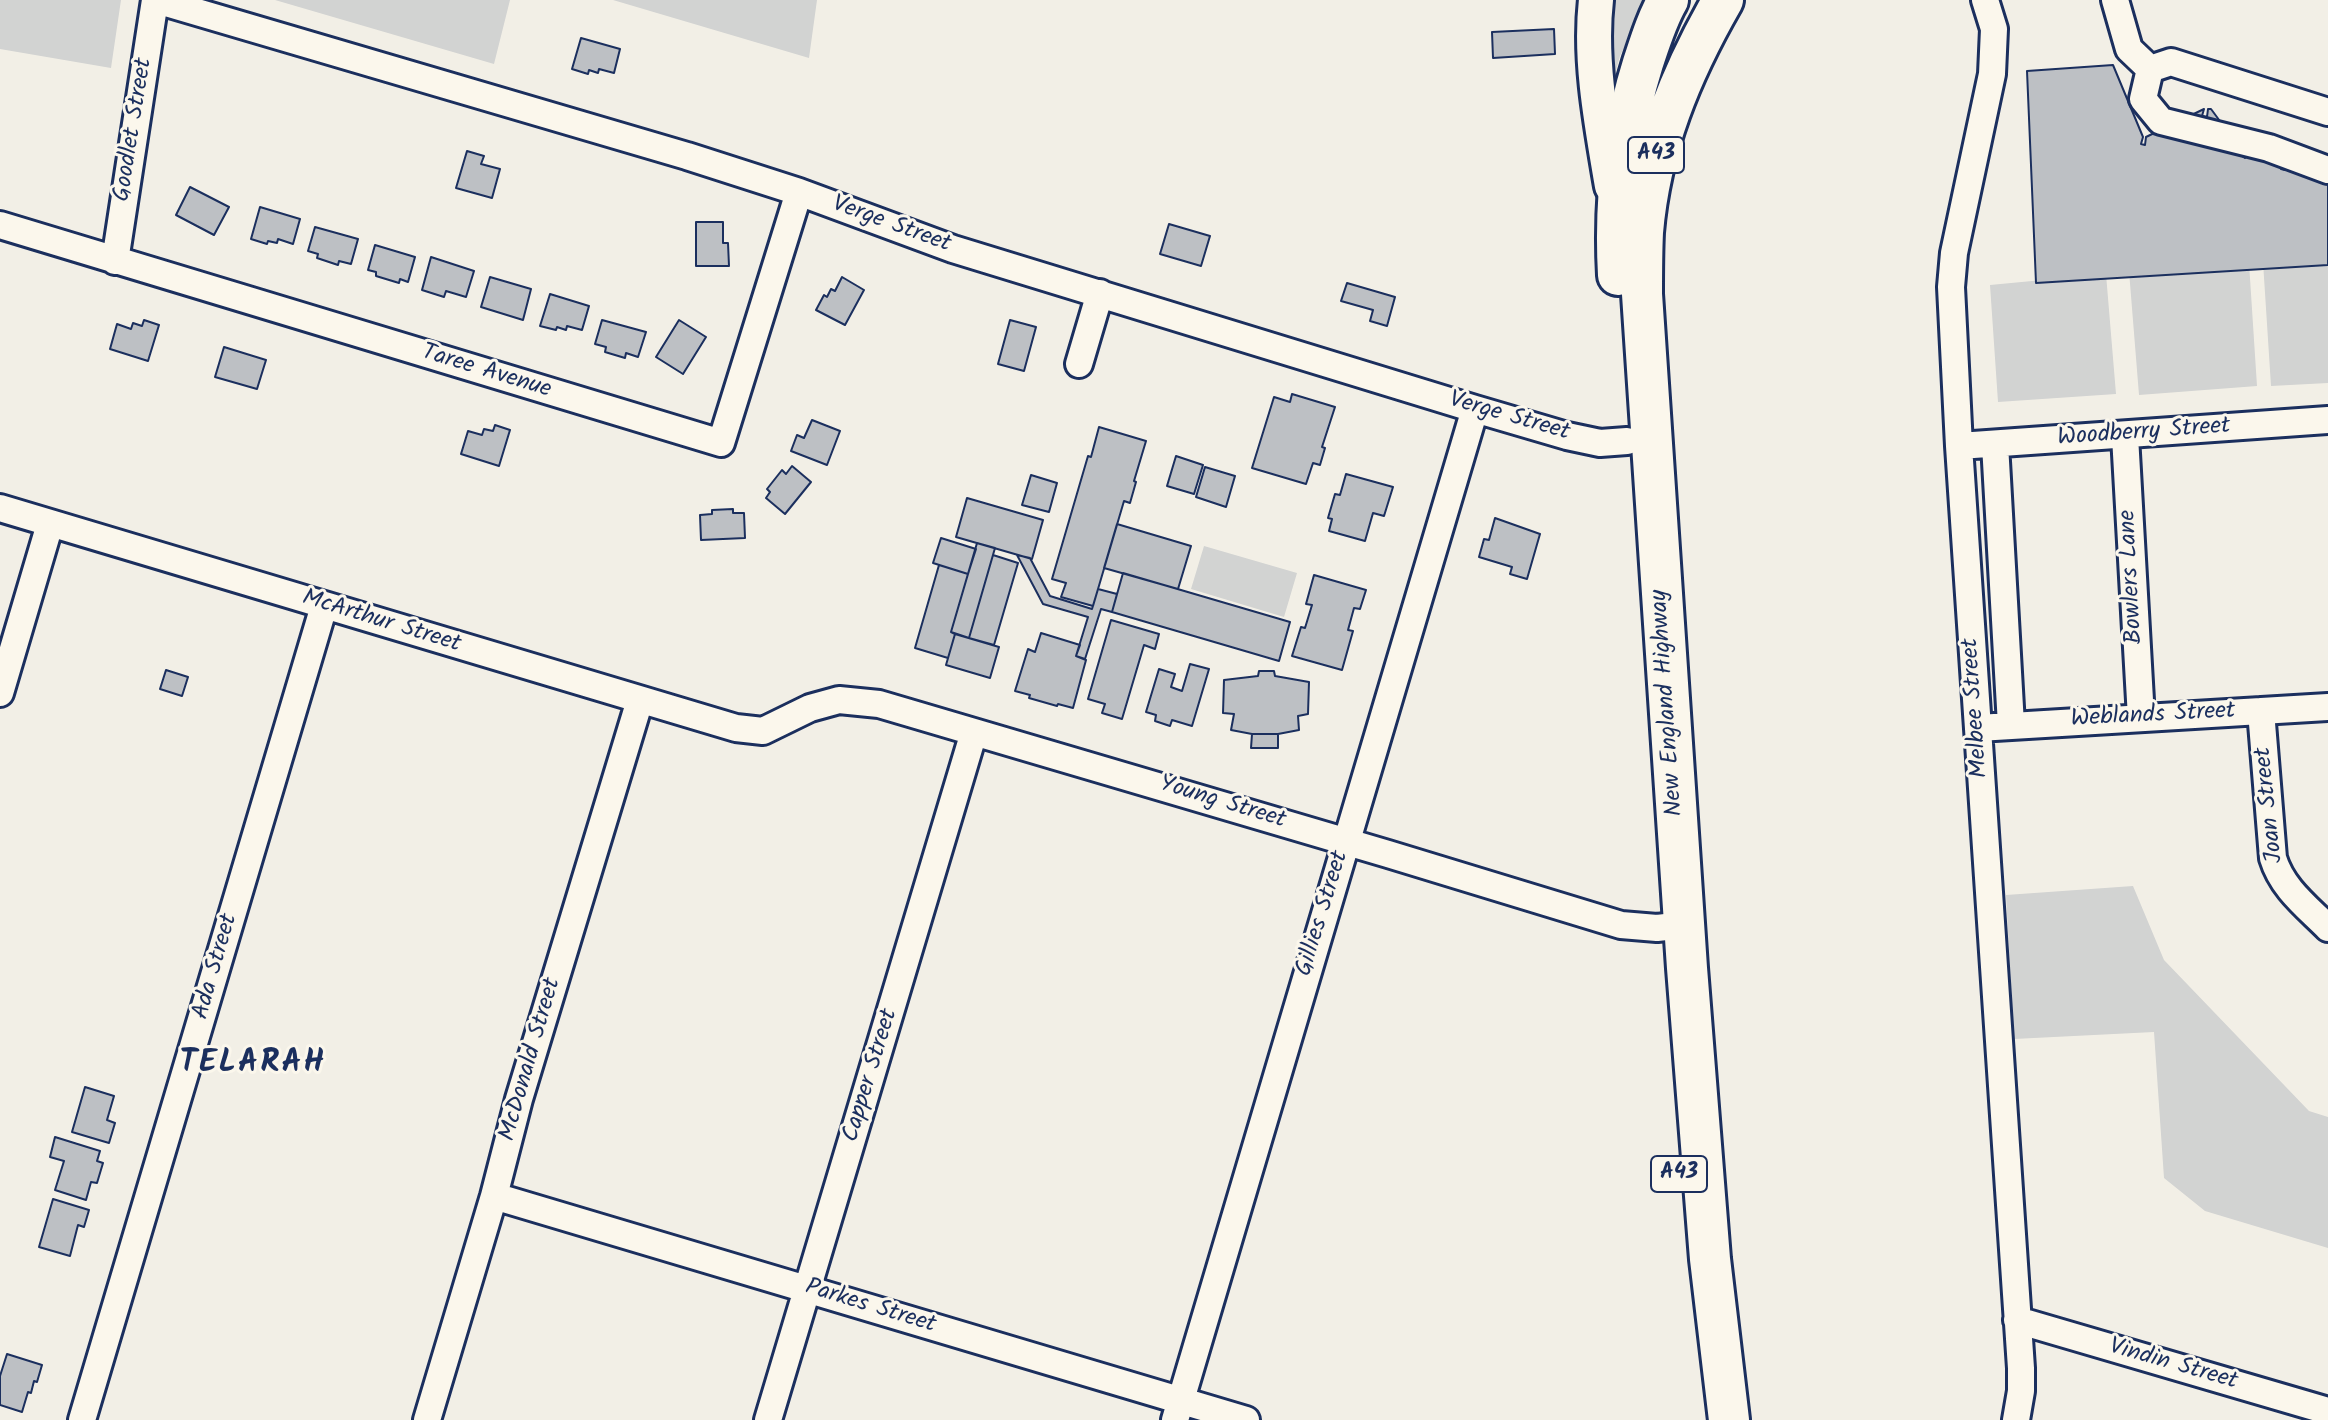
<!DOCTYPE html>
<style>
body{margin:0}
canvas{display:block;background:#f2efe6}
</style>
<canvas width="2328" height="1420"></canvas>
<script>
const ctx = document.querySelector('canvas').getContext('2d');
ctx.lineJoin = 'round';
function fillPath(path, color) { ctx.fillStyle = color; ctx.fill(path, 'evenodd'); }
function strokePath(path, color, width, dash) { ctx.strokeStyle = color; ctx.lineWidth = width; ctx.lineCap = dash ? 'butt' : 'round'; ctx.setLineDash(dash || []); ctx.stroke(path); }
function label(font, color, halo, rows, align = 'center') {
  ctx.font = font + ' Kalam,sans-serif'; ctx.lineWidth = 6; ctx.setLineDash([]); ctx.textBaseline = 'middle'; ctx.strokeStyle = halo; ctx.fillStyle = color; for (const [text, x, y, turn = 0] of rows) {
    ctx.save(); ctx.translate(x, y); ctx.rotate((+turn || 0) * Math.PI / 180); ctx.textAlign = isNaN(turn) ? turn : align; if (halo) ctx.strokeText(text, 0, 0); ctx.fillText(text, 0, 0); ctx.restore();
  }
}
fillPath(new Path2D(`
 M0,0H121L111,68L0,49Z
 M275,0H510L494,64Z
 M613,0H817L809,58Z
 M1606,0H1646L1620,56L1609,96Z
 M2328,258V383L2271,386L2263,262Z
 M2249,263L2257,386L2139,395L2129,271Z
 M2106,274L2116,394L1998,402L1990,285Z
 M1204,546L1297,573L1284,617L1191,589Z
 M2133,886L2164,960L2309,1111L2328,1117V1248L2205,1211L2164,1178L2154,1032L2014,1039L2006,895Z`), '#d2d3d2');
const building = new Path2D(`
 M1554,29L1555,54L1493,58L1492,32Z
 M581,38L620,49L614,73L599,69L598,73L589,70L588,74L572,69Z
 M2113,65L2143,137L2141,144L2145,145L2146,137L2204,109L2202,116L2207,117L2208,109H2211L2242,151V156L2245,158L2247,148L2283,160L2281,169L2285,170L2287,161L2323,172L2324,183L2328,184V265L2036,283L2027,71Z
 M467,151L484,156L481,164L500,169L492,198L456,188Z
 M190,187L229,207L214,235L176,215Z
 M260,207L300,219L293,244L278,239L277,243L268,241L267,244L251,239Z
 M696,222H723V243H728L729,266H696Z
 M1169,224L1210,236L1201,266L1160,254Z
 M315,227L358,239L351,264L339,261L338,265L317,258L318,254L308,251Z
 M375,245L415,257L408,282L400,279L399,283L376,276V272L368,270Z
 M431,257L474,271L466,297L446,291L444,297L422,290Z
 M490,277L531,289L523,320L481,307Z
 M842,277L864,290L845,325L816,310L824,295L827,297L831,289L835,291Z
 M1347,283L1395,297L1387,326L1370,321L1373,310L1341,301Z
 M550,294L589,306L582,330L567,326L566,330L557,327L556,330L540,326Z
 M144,320L159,325L148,361L110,349L117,324L131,329L133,323L142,326Z
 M602,320L646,332L638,357L626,353L625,358L605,352L606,347L595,344Z
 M679,320L706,337L683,374L656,357Z
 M1010,320L1036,327L1024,371L998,364Z
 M224,347L266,360L257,389L215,377Z
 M1292,394L1335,407L1322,447L1325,448L1320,465L1313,463L1306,484L1252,468L1274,397L1290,402Z
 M812,420L840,431L827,465L791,451L797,435L804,438Z
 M495,425L510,430L499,466L461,454L468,431L482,435L484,429L493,431Z
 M1099,427L1146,441L1134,481L1136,482L1130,503L1124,501L1093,606L1061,597L1066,583L1052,579L1088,456L1091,457Z
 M1176,456L1203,465L1194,494L1167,486Z
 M792,466L811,482L785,514L766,498L770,492L767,489L782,470L786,474Z
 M1205,467L1235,476L1226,507L1196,497Z
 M1346,474L1393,487L1384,516L1373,513L1365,541L1329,531L1332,519L1328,518L1335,494L1340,495Z
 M1031,475L1057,483L1049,512L1022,505Z
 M967,498L1043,520L1032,559L956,537Z
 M733,509V513H744L745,538L701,540L700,515L712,514V510Z
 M1495,518L1540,534L1527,579L1510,574L1512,567L1479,557L1484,539L1489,540Z
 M1117,524L1191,546L1178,589L1104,568Z
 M941,538L976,549L968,574L933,563Z
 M977,543L995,548L969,638L951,632Z
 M993,555L1018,563L994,645L969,638Z
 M1017,555L1030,558L1050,596L1092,609L1098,589L1117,594L1112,612L1101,609L1085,659L1076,656L1088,617L1043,604Z
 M939,565L968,574L951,632L955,634L948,658L915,648Z
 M1123,573L1290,622L1279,661L1112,612Z
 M1314,575L1366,590L1360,609L1354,608L1348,630L1353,631L1342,670L1292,656L1301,627L1305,628L1312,605L1306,604Z
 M1111,620L1159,634L1155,649L1144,645L1122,719L1102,713L1105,704L1088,699Z
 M1041,633L1080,645L1076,656L1086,660L1073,708L1058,704L1057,706L1029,698L1030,695L1015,691L1028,649L1035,652Z
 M955,634L999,647L990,678L946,665Z
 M1190,664L1209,669L1192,726L1172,720L1170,726L1155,721L1156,715L1146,712L1159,669L1175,674L1171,687L1182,691Z
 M166,670L188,677L182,696L160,689Z
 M1259,671H1274L1275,676L1309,682L1308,714L1298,716L1299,730L1278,734H1252L1231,730L1234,714L1223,713L1224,680L1258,676Z
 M1252,734H1278V748H1251Z
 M85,1087L114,1096L107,1120L115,1123L109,1143L72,1132Z
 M55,1137L100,1151L97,1161L103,1163L97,1183L91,1182L86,1200L55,1190L64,1161L50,1157Z
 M53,1199L89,1210L84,1227L78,1225L70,1256L39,1247Z
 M7,1354L42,1365L37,1382L34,1381L31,1393L28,1392L22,1412L0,1405V1376Z`);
fillPath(building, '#bdc0c4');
strokePath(building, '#1b2f5e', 2);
const minor = new Path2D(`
 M156,0L687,156L799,192L953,249L1475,409L1567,436L1600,443L1627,441
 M1985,0L1994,29L1992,74L1954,253L1951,287L1959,446L2021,1368V1391L2016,1420
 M2115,0L2129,49L2150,69
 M2150,69L2143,99L2161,121L2269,148L2328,170
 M2150,69L2171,62L2328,112
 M0,225L721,443L799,192
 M115,261L155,0
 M1079,364L1100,293
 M2125,436L2141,718
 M1995,444L2011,725
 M1959,446L2328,420
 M0,508L736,728L763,731L810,708L839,700L879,704L1388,854L1621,925L1657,928L1684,925
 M0,693L50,524
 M2261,711L2273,858C2282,888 2306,906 2328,928
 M1978,728L2328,707
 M494,1196L1246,1420
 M2017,1320L2328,1411
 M82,1420L324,606
 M427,1420L494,1196L519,1099L640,700
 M768,1420L974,732
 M1175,1420L1475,409`);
const major = new Path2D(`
 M1596,0C1589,60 1602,127 1612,186`);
const highway = new Path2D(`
 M1723,0C1681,73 1650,148 1643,232C1642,253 1642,274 1642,294L1687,968L1710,1259L1729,1420
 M1618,275C1614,202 1621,133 1643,63C1650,42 1657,19 1668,0`);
strokePath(minor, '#1b2f5e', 32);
strokePath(major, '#1b2f5e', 40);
strokePath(highway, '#1b2f5e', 46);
strokePath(minor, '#fbf7ec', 26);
strokePath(major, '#fbf7ec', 34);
strokePath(highway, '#fbf7ec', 40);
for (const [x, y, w] of [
 [1656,155,56],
 [1679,1174,56]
]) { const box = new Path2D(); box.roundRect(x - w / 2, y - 18, w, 36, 6); ctx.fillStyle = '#fbf7ec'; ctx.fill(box); strokePath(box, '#1b2f5e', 2); }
label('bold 22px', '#1b2f5e', null, [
 ["A43",1656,155],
 ["A43",1679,1174]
]);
label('24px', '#1b2f5e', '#fbf7ec', [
 ["Goodlet Street",135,130,-81],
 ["Verge Street",891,226,20],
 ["Taree Avenue",486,373,17],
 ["Verge Street",1509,418,16],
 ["Woodberry Street",2144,434,-4],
 ["Bowlers Lane",2133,577,-93],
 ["McArthur Street",381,623,17],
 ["New England Highway",1669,703,-94],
 ["Melbee Street",1977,708,-94],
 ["Weblands Street",2153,717,-3],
 ["Young Street",1222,804,17],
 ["Joan Street",2271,805,-96],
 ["Gillies Street",1324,914,-73],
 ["Ada Street",217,967,-74],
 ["McDonald Street",532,1060,-74],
 ["Capper Street",872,1076,-73],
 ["Parkes Street",870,1308,17],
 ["Vindin Street",2173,1366,16]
]);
ctx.letterSpacing = '2px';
label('bold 32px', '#1b2f5e', '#fbf7ec', [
 ["TELARAH",253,1066]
]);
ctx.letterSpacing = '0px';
</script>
